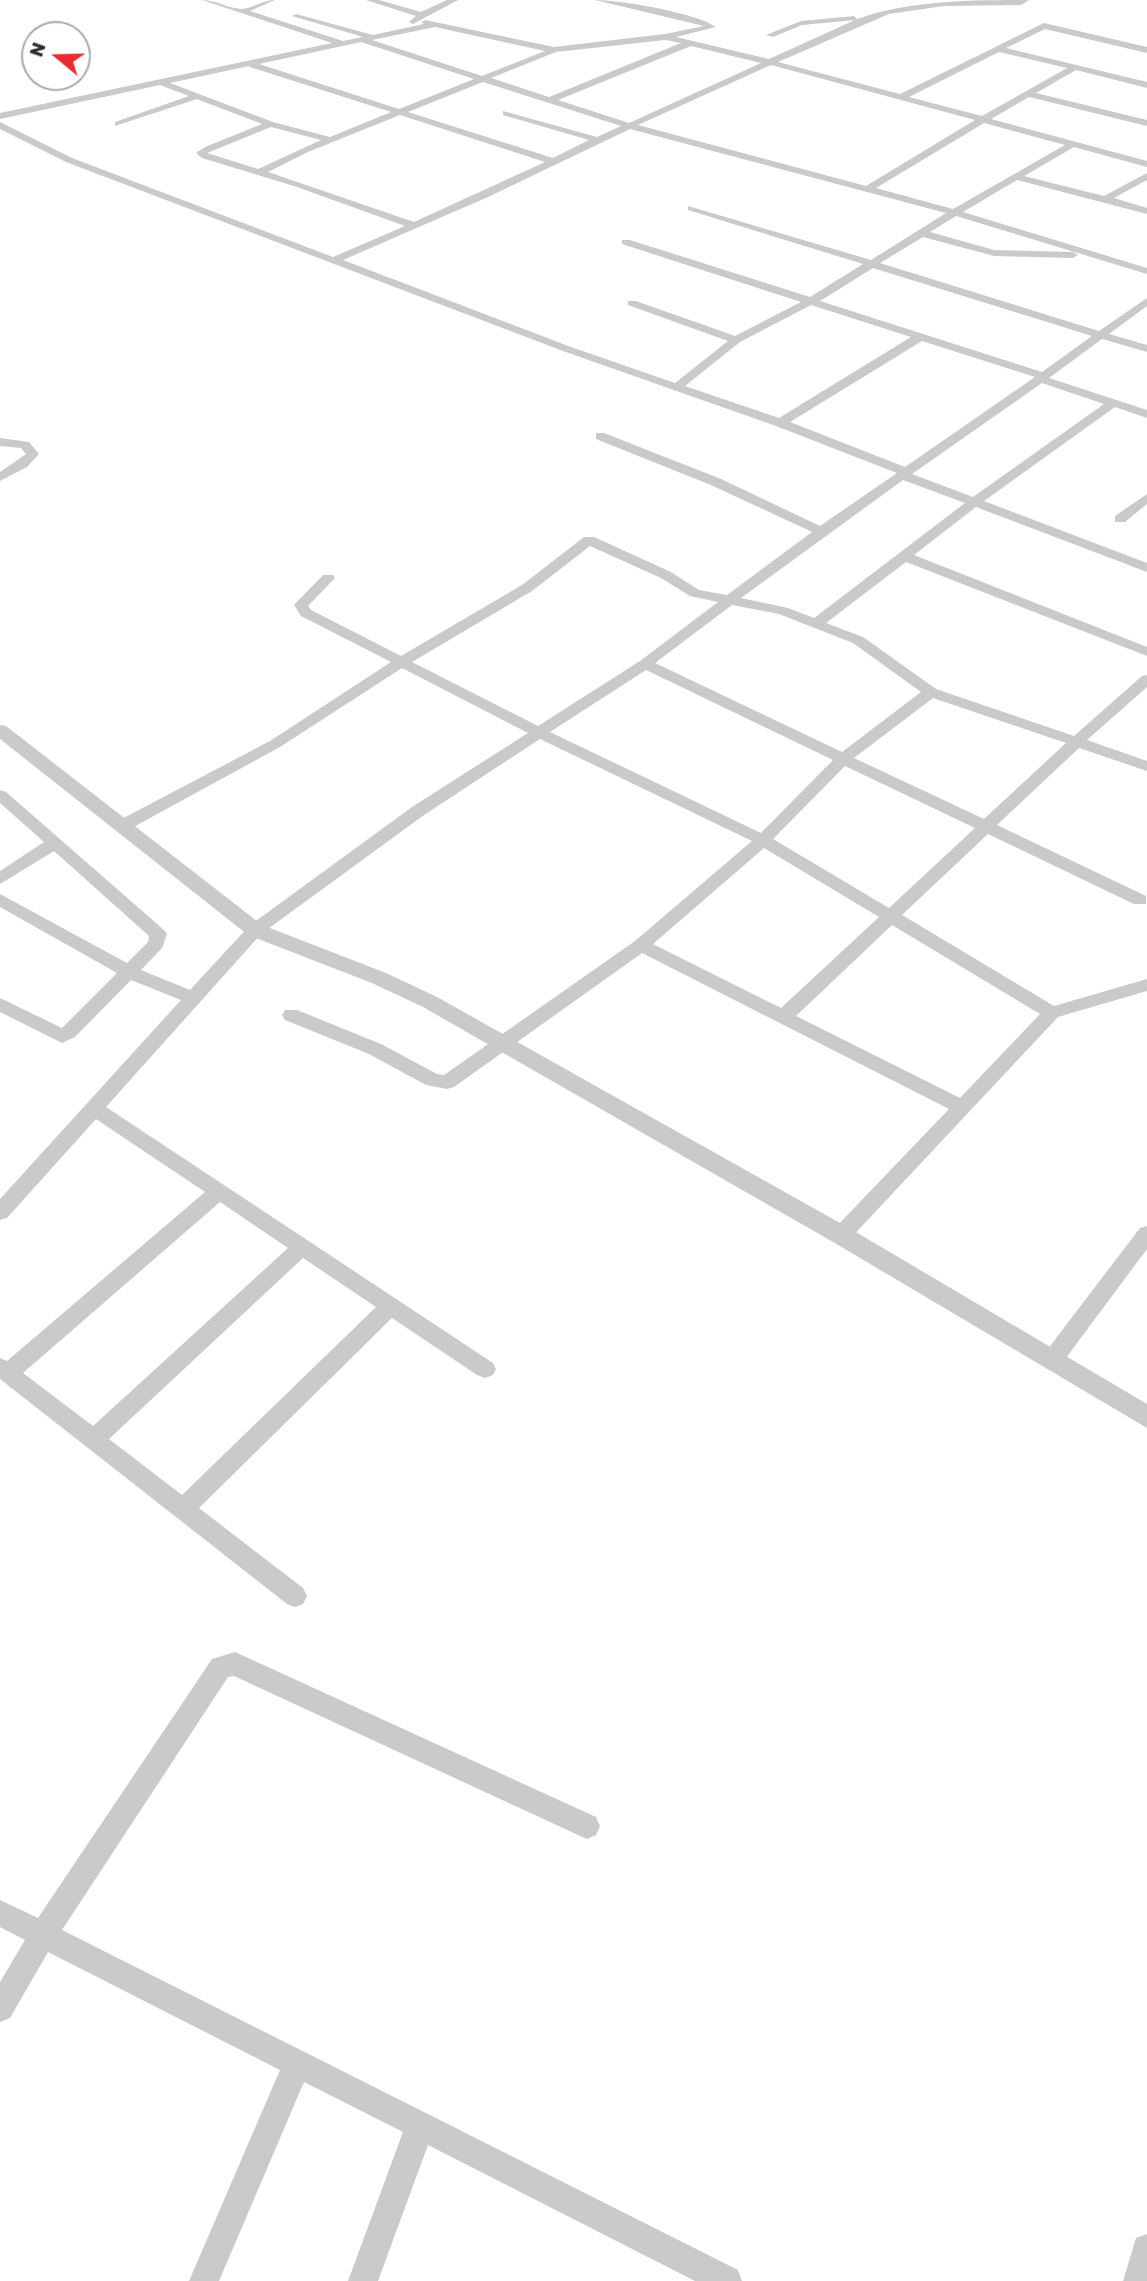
<!DOCTYPE html>
<style>
body{margin:0}
#map{position:relative;width:1147px;height:2281px;overflow:hidden;background:#fff;font-family:Rubik,sans-serif}
canvas{display:block}
.north{position:absolute;left:21px;top:21px;width:70px;height:70px;box-sizing:border-box;background:#fff;border:2px solid #ababab;border-radius:50%;rotate:289deg;font-size:19px;font-weight:700;line-height:28px;text-align:center;color:#2d2d2d}
.north::after{content:'';display:block;margin:auto;width:24px;height:32px;background:#e82c31;clip-path:polygon(50% 0,100% 100%,50% 72%,0 100%)}
</style>
<div id="map">
<canvas width="1147" height="2281"></canvas>
<div class="north">N</div>
</div>
<script>
const ctx = document.querySelector('canvas').getContext('2d');
ctx.lineJoin = 'round';
function fillPath(path, color) { ctx.fillStyle = color; ctx.fill(path, 'evenodd'); }
fillPath(new Path2D(`
 M202,0C216,0 229,9 242,9C253,8 263,0 275,0L250,11L343,41L363,37L292,16L296,14L373,35L424,24L421,22L425,20L554,47L665,34L704,26L595,0C620,0 697,13 716,27L676,37L769,59L855,20L802,25L773,37L766,35L801,21L854,16L857,19C910,0 973,0 1029,0L1021,5L944,6L889,14L778,62L900,94L1044,23L1147,47V53L1045,29L1006,48L1147,82V88L1076,70L1036,93L1147,120V126L1029,97L991,119L1147,161V167L1074,147L1024,176L1104,196L1147,173V180L1114,198L1147,208V214L1017,180L963,212L1147,268V274L956,216L930,232L994,250L1073,252L1078,255L1073,258L994,256L923,237L880,263L1099,331L1147,298V306L1109,334L1147,345V352L1102,339L1049,378L1147,410V418L1115,407L984,501L1147,563V572L976,507L914,555L1147,647V656L906,562L826,623L863,637L936,689L1074,736L1142,676L1147,675V687L1087,740L1147,761V771L1079,748L997,825L1146,896V904H1134L988,834L902,915L1054,1006L1147,979V991L1058,1017L848,1241L841,1243L834,1241L831,1235L834,1229L949,1109L642,953L454,1087L447,1089L426,1085L369,1054L285,1020L282,1015L285,1010H297L381,1044L437,1074L444,1075L635,941L752,841L540,739L424,815L261,934L106,1107L493,1363L496,1369L493,1375L485,1378L477,1375L392,1318L199,1508L303,1588L307,1596L303,1604L295,1607L287,1604L0,1379V1358L7,1361L205,1192L96,1119L7,1218L0,1220V1199L181,1000L131,980L75,1037L62,1043L0,1012V998L62,1028L117,973L0,907V894L127,963L148,942L149,936L54,851L0,884V871L44,842L0,803V790L6,792L164,930L167,934L162,948L141,970L190,990L249,926L412,807L528,733L402,668L280,747L128,830H116L114,826L116,822L270,741L391,662L301,616L294,605L323,575H333L335,578L308,606L311,610L401,656L522,585L584,537H594L671,572L699,590L727,595L812,532L711,485L596,439V433H604L721,479L820,526L897,473L776,426L563,351L66,162L0,129V122L72,158L333,257L405,226L297,187L202,158L196,153L205,147L262,124L197,99L115,126V122L189,96L160,85L0,119V113L332,43ZM435,27L545,51L482,76L372,40ZM665,40L681,43L549,97L491,78L556,52ZM361,42L474,79L399,109L259,64ZM691,46L761,63L629,123L558,100ZM999,52L1067,68L982,116L909,97ZM771,65L975,120L866,186L638,125ZM249,66L250,67L391,112L330,137L273,122L170,83ZM483,82L621,126L597,137L503,111V115L589,140L553,158L408,112ZM400,115L545,162L414,222L268,172L308,152ZM984,123L1065,145L953,209L876,188ZM271,127L321,140L258,169L207,153ZM630,129L946,213L871,260L688,206V210L863,264L810,297L630,240H622V244L801,302L735,336L636,301H628V305L728,341L675,383L571,347L343,260L488,197ZM873,268L1092,336L1042,372L820,301ZM811,305L911,337L779,418L685,386L740,342ZM922,341L1035,377L905,467L790,422ZM1042,383L1104,404L973,497L912,474ZM903,480L965,503L814,618L788,608L741,598ZM590,546L661,578L690,596L718,602L640,661L538,726L412,662L532,591ZM732,605L779,614L853,643L921,692L842,752L655,663ZM646,670L833,760L761,833L550,732ZM933,698L1066,743L984,819L854,758ZM845,766L975,828L889,908L773,839ZM764,848L879,917L781,1008L653,944ZM892,925L1040,1014L960,1098L796,1016ZM220,1202L288,1248L93,1426L23,1373ZM303,1258L376,1307L182,1495L109,1439Z
 M366,0H379L421,12L447,0H458L413,24L409,22L416,16Z
 M0,438L29,442L39,454L27,467L0,481V472L26,454L21,448L0,446Z
 M1147,494V504L1125,522H1115V516Z
 M1147,1226V1249L1060,1366L1052,1369L1044,1366L1041,1360L1044,1354L1140,1228Z
 M235,1652L596,1817L600,1826L596,1835L587,1839L578,1835L234,1676L228,1677L62,1930L738,2270L742,2281H695L428,2145L378,2281H348L403,2132L304,2082L219,2281H189L280,2070L48,1952L10,2018L0,2022V1982L25,1940L0,1927V1900L38,1918L212,1659Z
 M1147,2234V2281H1123L1136,2238Z`), '#cacaca');
fillPath(new Path2D(`
 M0,725L6,726L262,925L386,973L437,997L849,1228L1147,1404V1428L833,1242L423,1007L372,983L248,935L0,739Z`), '#cacaca');
</script>
